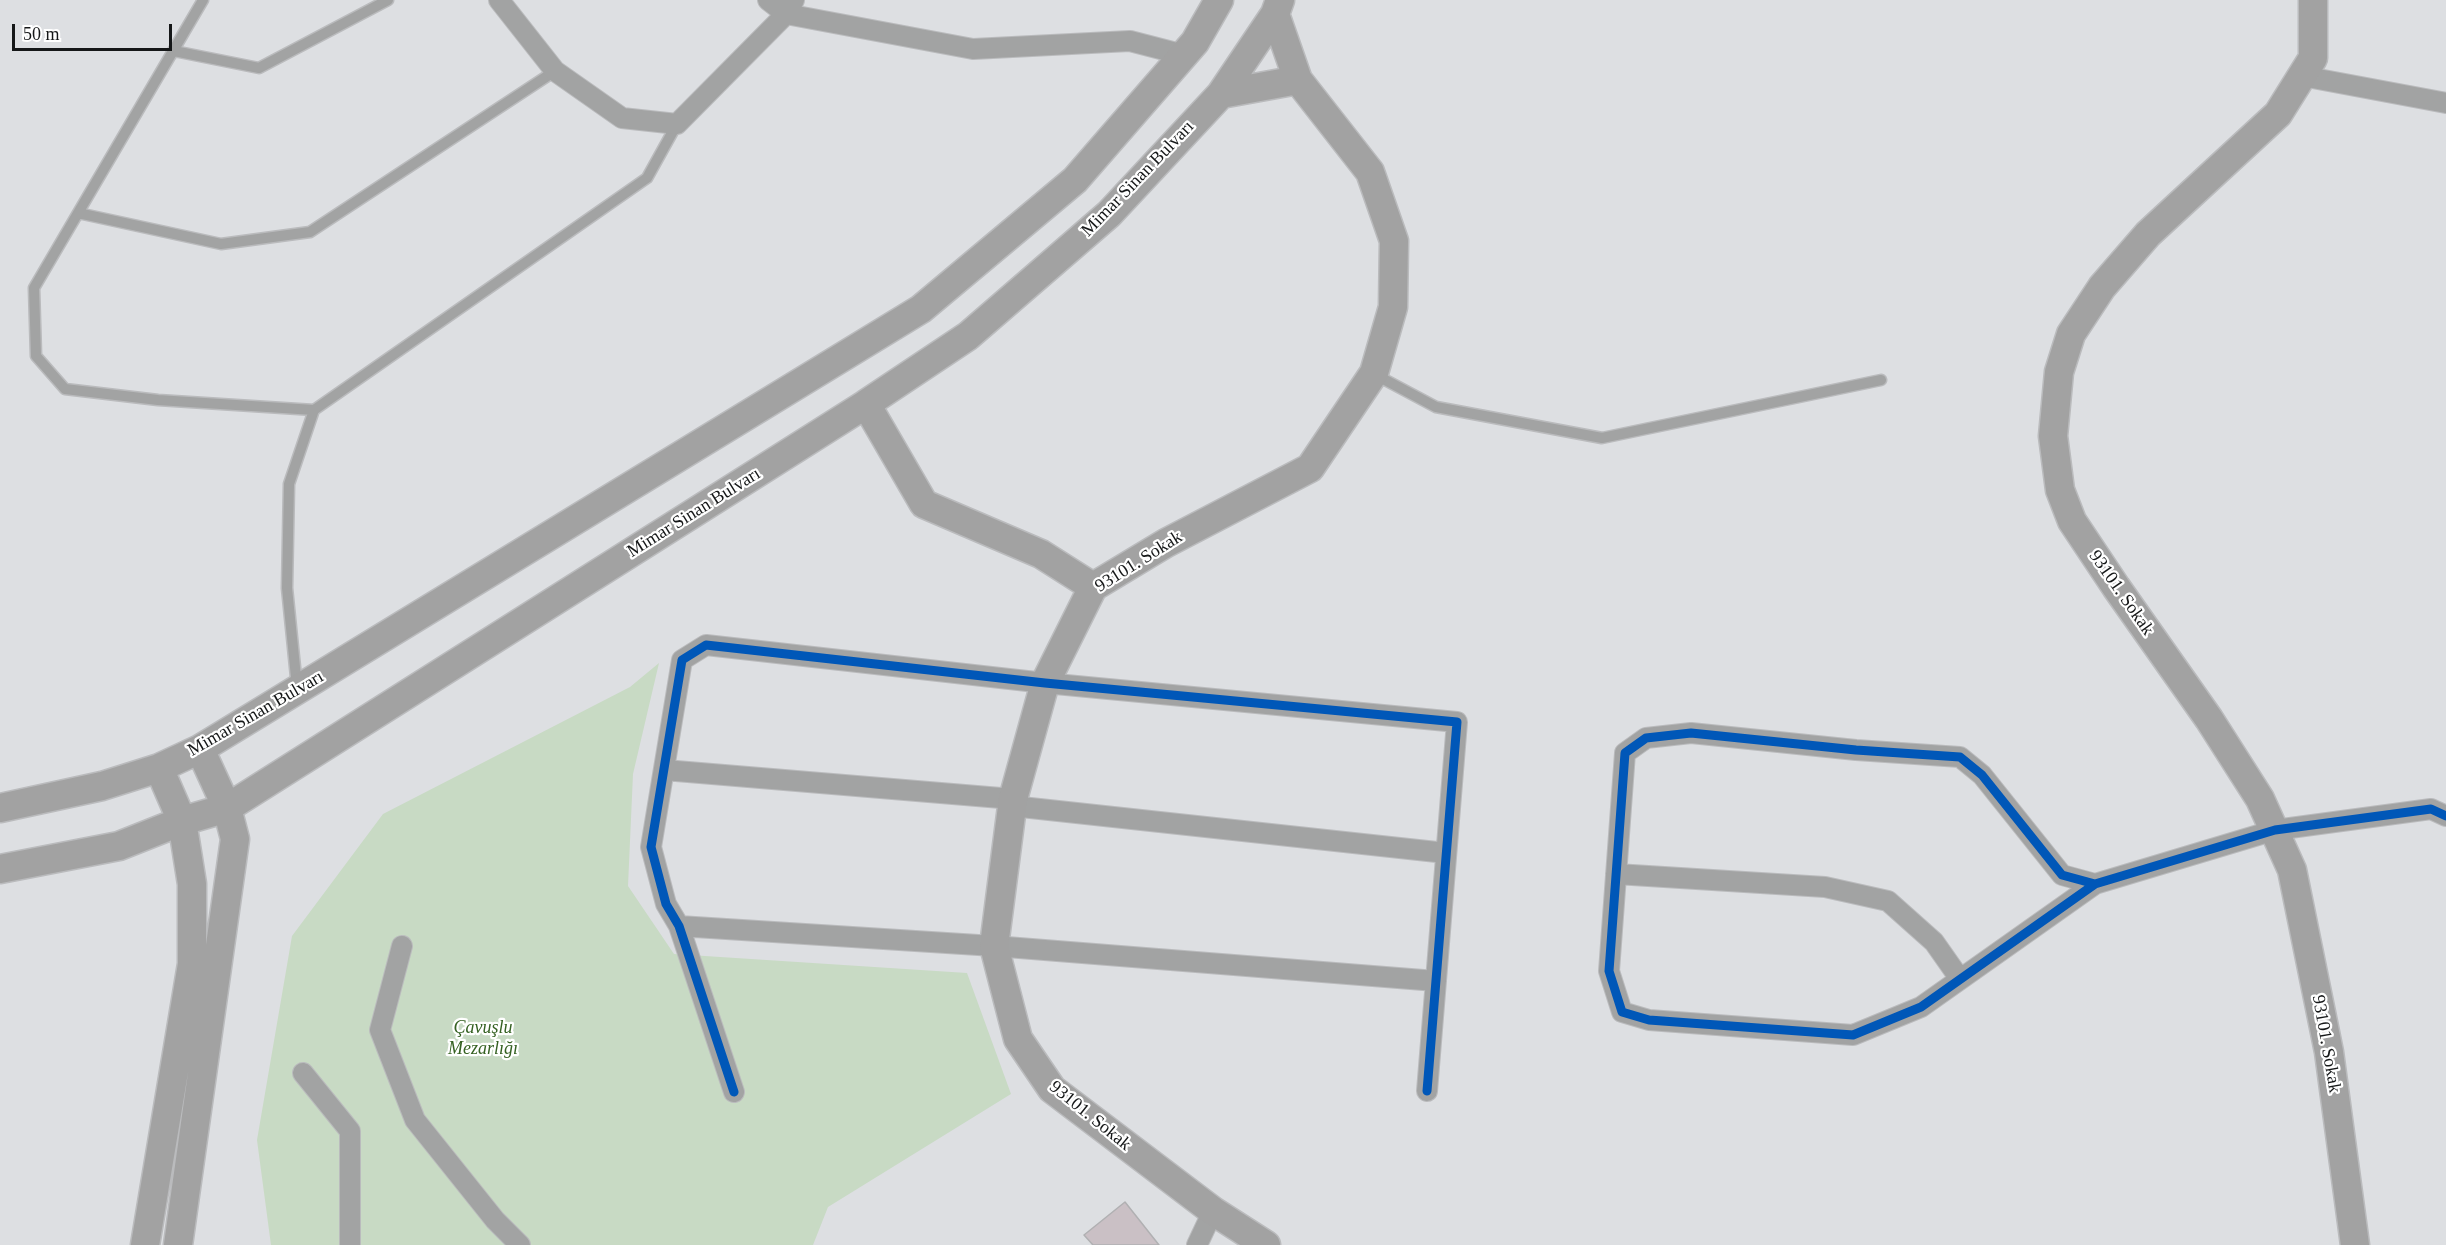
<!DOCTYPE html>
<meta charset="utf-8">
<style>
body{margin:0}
#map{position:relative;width:2446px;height:1245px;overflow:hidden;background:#dddfe2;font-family:Georgia,serif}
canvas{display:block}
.scale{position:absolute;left:12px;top:24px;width:160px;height:27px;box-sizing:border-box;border:3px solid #151718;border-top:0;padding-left:8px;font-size:18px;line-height:21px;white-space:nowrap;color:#151718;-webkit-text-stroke:4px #fff;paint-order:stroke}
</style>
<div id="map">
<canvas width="2446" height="1245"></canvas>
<div class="scale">50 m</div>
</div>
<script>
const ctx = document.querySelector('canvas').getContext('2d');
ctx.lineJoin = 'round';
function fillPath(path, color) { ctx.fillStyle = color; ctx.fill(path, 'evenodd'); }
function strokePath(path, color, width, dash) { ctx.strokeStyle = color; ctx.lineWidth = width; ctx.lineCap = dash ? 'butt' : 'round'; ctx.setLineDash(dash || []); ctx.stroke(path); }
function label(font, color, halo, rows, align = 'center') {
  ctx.font = font + ' Georgia,serif'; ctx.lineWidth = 4.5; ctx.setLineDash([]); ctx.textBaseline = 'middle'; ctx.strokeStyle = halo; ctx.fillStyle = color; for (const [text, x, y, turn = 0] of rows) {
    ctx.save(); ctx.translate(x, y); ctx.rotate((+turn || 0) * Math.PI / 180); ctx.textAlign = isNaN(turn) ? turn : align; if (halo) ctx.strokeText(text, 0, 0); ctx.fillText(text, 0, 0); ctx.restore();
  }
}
fillPath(new Path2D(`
 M659,663L633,774L628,886L674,954L967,973L1011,1094L828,1207L813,1245H271L257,1140L292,936L383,814L630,687Z`), '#c8dac4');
const building = new Path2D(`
 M1125,1202L1159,1245H1093L1084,1235Z`);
fillPath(building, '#cac0c5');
strokePath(building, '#b0b0b2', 1.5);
const lane = new Path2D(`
 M203,0L34,288L36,356L65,389L158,400L314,410L647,178L677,124
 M174,51L259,68L388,0
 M78,213L221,244L310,232L555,71
 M1374,374L1436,407L1602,438L1881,380
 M297,687L287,588L289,484L314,410`);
const street = new Path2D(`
 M499,0L555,71L622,118L677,124L786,14L794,0
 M768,0L786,14L973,49L1130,41L1184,55
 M2302,76L2446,103
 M664,770L1013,799
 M1012,806L1446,853
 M1616,874L1825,887L1888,901L1934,942L1960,979
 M2095,884L2062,875L1982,775L1960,757L1856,750L1691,733L1646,738L1625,753L1609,971L1622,1012L1649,1020L1853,1035L1921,1007L2095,884L2275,830L2431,809L2446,816
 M679,926L994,946L1436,981
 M402,946L380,1030L415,1120L495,1220L520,1245
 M303,1073L350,1131V1245
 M734,1092L679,926L666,904L651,847L682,660L706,645L1045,683L1457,722L1427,1091
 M1197,1245L1213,1211`);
const secondary = new Path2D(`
 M2313,0V58L2278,114L2148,234L2102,287L2071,334L2059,372L2053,436L2060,490L2072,521L2116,587L2209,719L2260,799L2292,870L2329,1052L2355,1245
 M1221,94L1298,80
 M866,404L924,504L1041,554L1093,587
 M0,808L102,786L159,768L200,749L921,309L1075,180L1195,42L1219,0
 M0,869L119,846L182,821L227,808L866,404L968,336L1109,214L1221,94L1275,14L1280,0
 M145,1245L192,964V884L182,821L159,768
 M178,1245L235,839L227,808L200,749
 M1266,1245L1213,1211L1052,1089L1018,1039L994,946L1013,799L1045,683L1093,587L1166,543L1310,468L1374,373L1393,307L1394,241L1370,172L1298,80L1275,14`);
strokePath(lane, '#babbbd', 13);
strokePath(street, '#babbbd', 22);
strokePath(secondary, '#babbbd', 31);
strokePath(lane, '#a2a3a3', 10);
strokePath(street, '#a2a3a3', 20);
strokePath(secondary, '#a2a2a2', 28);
strokePath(new Path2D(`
 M2095,884L2062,875L1982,775L1960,757L1856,750L1691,733L1646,738L1625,753L1609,971L1622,1012L1649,1020L1853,1035L1921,1007L2095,884L2275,830L2431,809L2446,816
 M734,1092L679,926L666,904L651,847L682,660L706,645L1045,683L1457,722L1427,1091`), '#0057b8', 9);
label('18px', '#151718', '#fff', [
 ["Mimar Sinan Bulvarı",1138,179,-46],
 ["Mimar Sinan Bulvarı",694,513,-32],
 ["93101. Sokak",1139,562,-32],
 ["93101. Sokak",2121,593,55],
 ["Mimar Sinan Bulvarı",256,714,-30],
 ["93101. Sokak",2326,1044,80],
 ["93101. Sokak",1090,1116,39]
]);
label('italic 18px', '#356122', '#fff', [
 ["Çavuşlu",483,1028],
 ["Mezarlığı",483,1049]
]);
</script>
